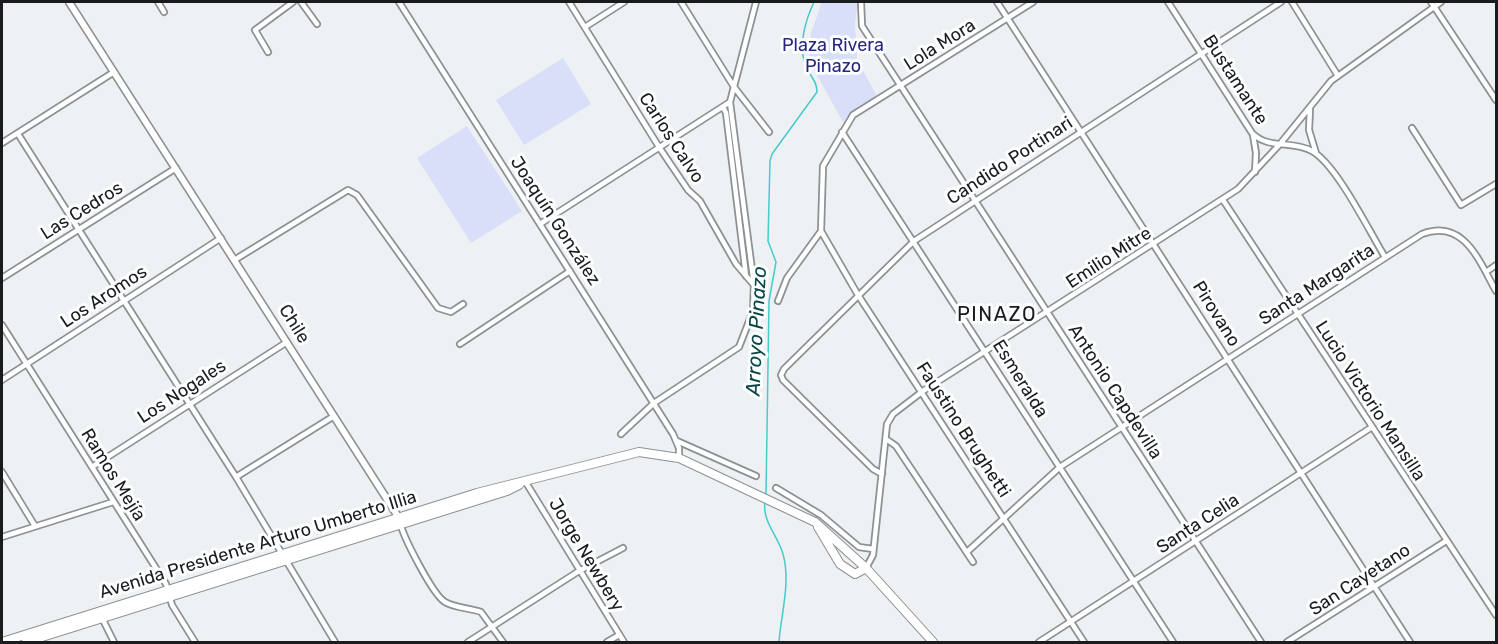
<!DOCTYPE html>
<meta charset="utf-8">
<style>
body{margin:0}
#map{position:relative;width:1498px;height:644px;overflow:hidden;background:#edf1f3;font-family:Rubik,sans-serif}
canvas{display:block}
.frame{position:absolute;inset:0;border:3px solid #1a1b1c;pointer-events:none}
</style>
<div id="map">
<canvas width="1498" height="644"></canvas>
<div class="frame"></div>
</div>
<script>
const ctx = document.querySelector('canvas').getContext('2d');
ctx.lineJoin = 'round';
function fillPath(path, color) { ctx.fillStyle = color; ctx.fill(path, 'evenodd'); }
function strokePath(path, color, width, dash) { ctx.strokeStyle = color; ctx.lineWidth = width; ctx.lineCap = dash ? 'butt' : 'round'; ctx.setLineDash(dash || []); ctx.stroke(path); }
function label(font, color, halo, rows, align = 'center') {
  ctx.font = font + ' Rubik,sans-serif'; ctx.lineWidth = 6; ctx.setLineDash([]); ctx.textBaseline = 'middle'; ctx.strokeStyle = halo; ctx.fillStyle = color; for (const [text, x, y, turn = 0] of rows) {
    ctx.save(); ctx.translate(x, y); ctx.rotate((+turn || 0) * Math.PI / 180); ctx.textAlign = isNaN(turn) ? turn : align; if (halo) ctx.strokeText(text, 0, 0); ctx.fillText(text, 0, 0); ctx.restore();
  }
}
fillPath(new Path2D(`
 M822,2H858L855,23L857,60L877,96L852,111L843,122L809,61L811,33Z
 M563,58L591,104L524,145L496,100Z
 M467,126L522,211L471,243L417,158Z`), '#d9def9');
strokePath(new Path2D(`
 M766,494L769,301L776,262L768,241L770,161L772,154L817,92C817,80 810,77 806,66C797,47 806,19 814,2
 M765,502C762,521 778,536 783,554C791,582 781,614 779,642`), '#47cacd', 1.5);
const minor = new Path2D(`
 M158,2L164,12
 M301,2L317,24
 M399,2L673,434L679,448V458
 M569,2L659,147L688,190L700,201L736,264L753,284
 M681,2L734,87L769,132
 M861,2L862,26L1261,642
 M997,2L1410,642
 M1168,2L1252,133C1269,150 1292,140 1312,151C1337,165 1369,231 1385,257
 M1292,2L1338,76
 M1431,2L1496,100
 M585,27L624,2
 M268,52L255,30L293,2
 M723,107L726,113L746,276
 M1310,109L1309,130L1316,153
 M1412,128L1461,205L1496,184
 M842,132L1173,642
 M18,134L236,477L335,642
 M1253,135L1256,153L1255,172
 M2,143L114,72
 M1223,200L1496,615
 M540,224L730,102L756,2
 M821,231L858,295L1084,642
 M236,259L348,190L357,195L438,308L451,312L463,304
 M1486,272L1496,265
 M2,278L176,168
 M778,301L787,278L821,231L823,166L853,115L1033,2
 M2,325L166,584L172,605L195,642
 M460,344L570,271
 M2,380L221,238
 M621,434L654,403L739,347L753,311L754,285L730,102
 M886,439L896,446L973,562
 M677,441L756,476
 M92,467L287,342
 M2,472L35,526
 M882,474L873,469L783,380L781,375L784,369L914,241L1281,2
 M236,477L334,416
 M525,481L624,642
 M776,488L821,515L859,547L873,549
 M400,522C403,537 433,595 445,602C455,608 470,608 481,612L503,642
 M2,537L113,502
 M967,552L1060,467L1422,234C1464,218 1479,261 1496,291
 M866,568L873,555L887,424L893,414L923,391L1238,189L1280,144L1331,81L1441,2
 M102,618L114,642
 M468,642L579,571L623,548
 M607,642L619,635
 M1039,642L1372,427
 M1287,642L1446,541`);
const tertiary = new Path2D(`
 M69,2L399,518`);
const primary = new Path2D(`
 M818,527L840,564L855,574L866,568
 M2,642L477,493L639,452L679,458L815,522L866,568L933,642
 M26,642L507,491L519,485`);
strokePath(minor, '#8d9193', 8);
strokePath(tertiary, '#8d9193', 9);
strokePath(primary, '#8d9193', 10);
strokePath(minor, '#fff', 4.5);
strokePath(tertiary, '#fff', 6);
strokePath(primary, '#fff', 8);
label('18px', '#1a1b1c', '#fcfeff', [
 ["Lola Mora",940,45,-32],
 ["Bustamante",1235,80,57],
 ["Carlos Calvo",671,138,57],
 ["Candido Portinari",1010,161,-33],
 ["Las Cedros",82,211,-32],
 ["Joaquín González",555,221,57],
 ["Emilio Mitre",1109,258,-33],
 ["Santa Margarita",1317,285,-33],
 ["Los Aromos",104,297,-33],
 ["Pirovano",1216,314,58],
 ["Chile",294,324,58],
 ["Esmeralda",1020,379,58],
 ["Los Nogales",182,392,-33],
 ["Antonio Capdevilla",1115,392,57],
 ["Lucio Victorio Mansilla",1370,401,57],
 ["Faustino Brughetti",963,430,57],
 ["Ramos Mejía",113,475,58],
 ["Santa Celia",1198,524,-33],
 ["Avenida Presidente Arturo Umberto Illia",258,545,-17],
 ["Jorge Newbery",586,555,59],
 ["San Cayetano",1360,580,-33]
]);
label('18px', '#27267c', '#fcfeff', [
 ["Plaza Rivera",833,46],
 ["Pinazo",833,67]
]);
ctx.letterSpacing = '1.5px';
label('20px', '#1a1b1c', '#fcfeff', [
 ["PINAZO",997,315]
]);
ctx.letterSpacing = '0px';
label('italic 20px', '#0a4647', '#fcfeff', [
 ["Arroyo Pinazo",757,331,-87]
]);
</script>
